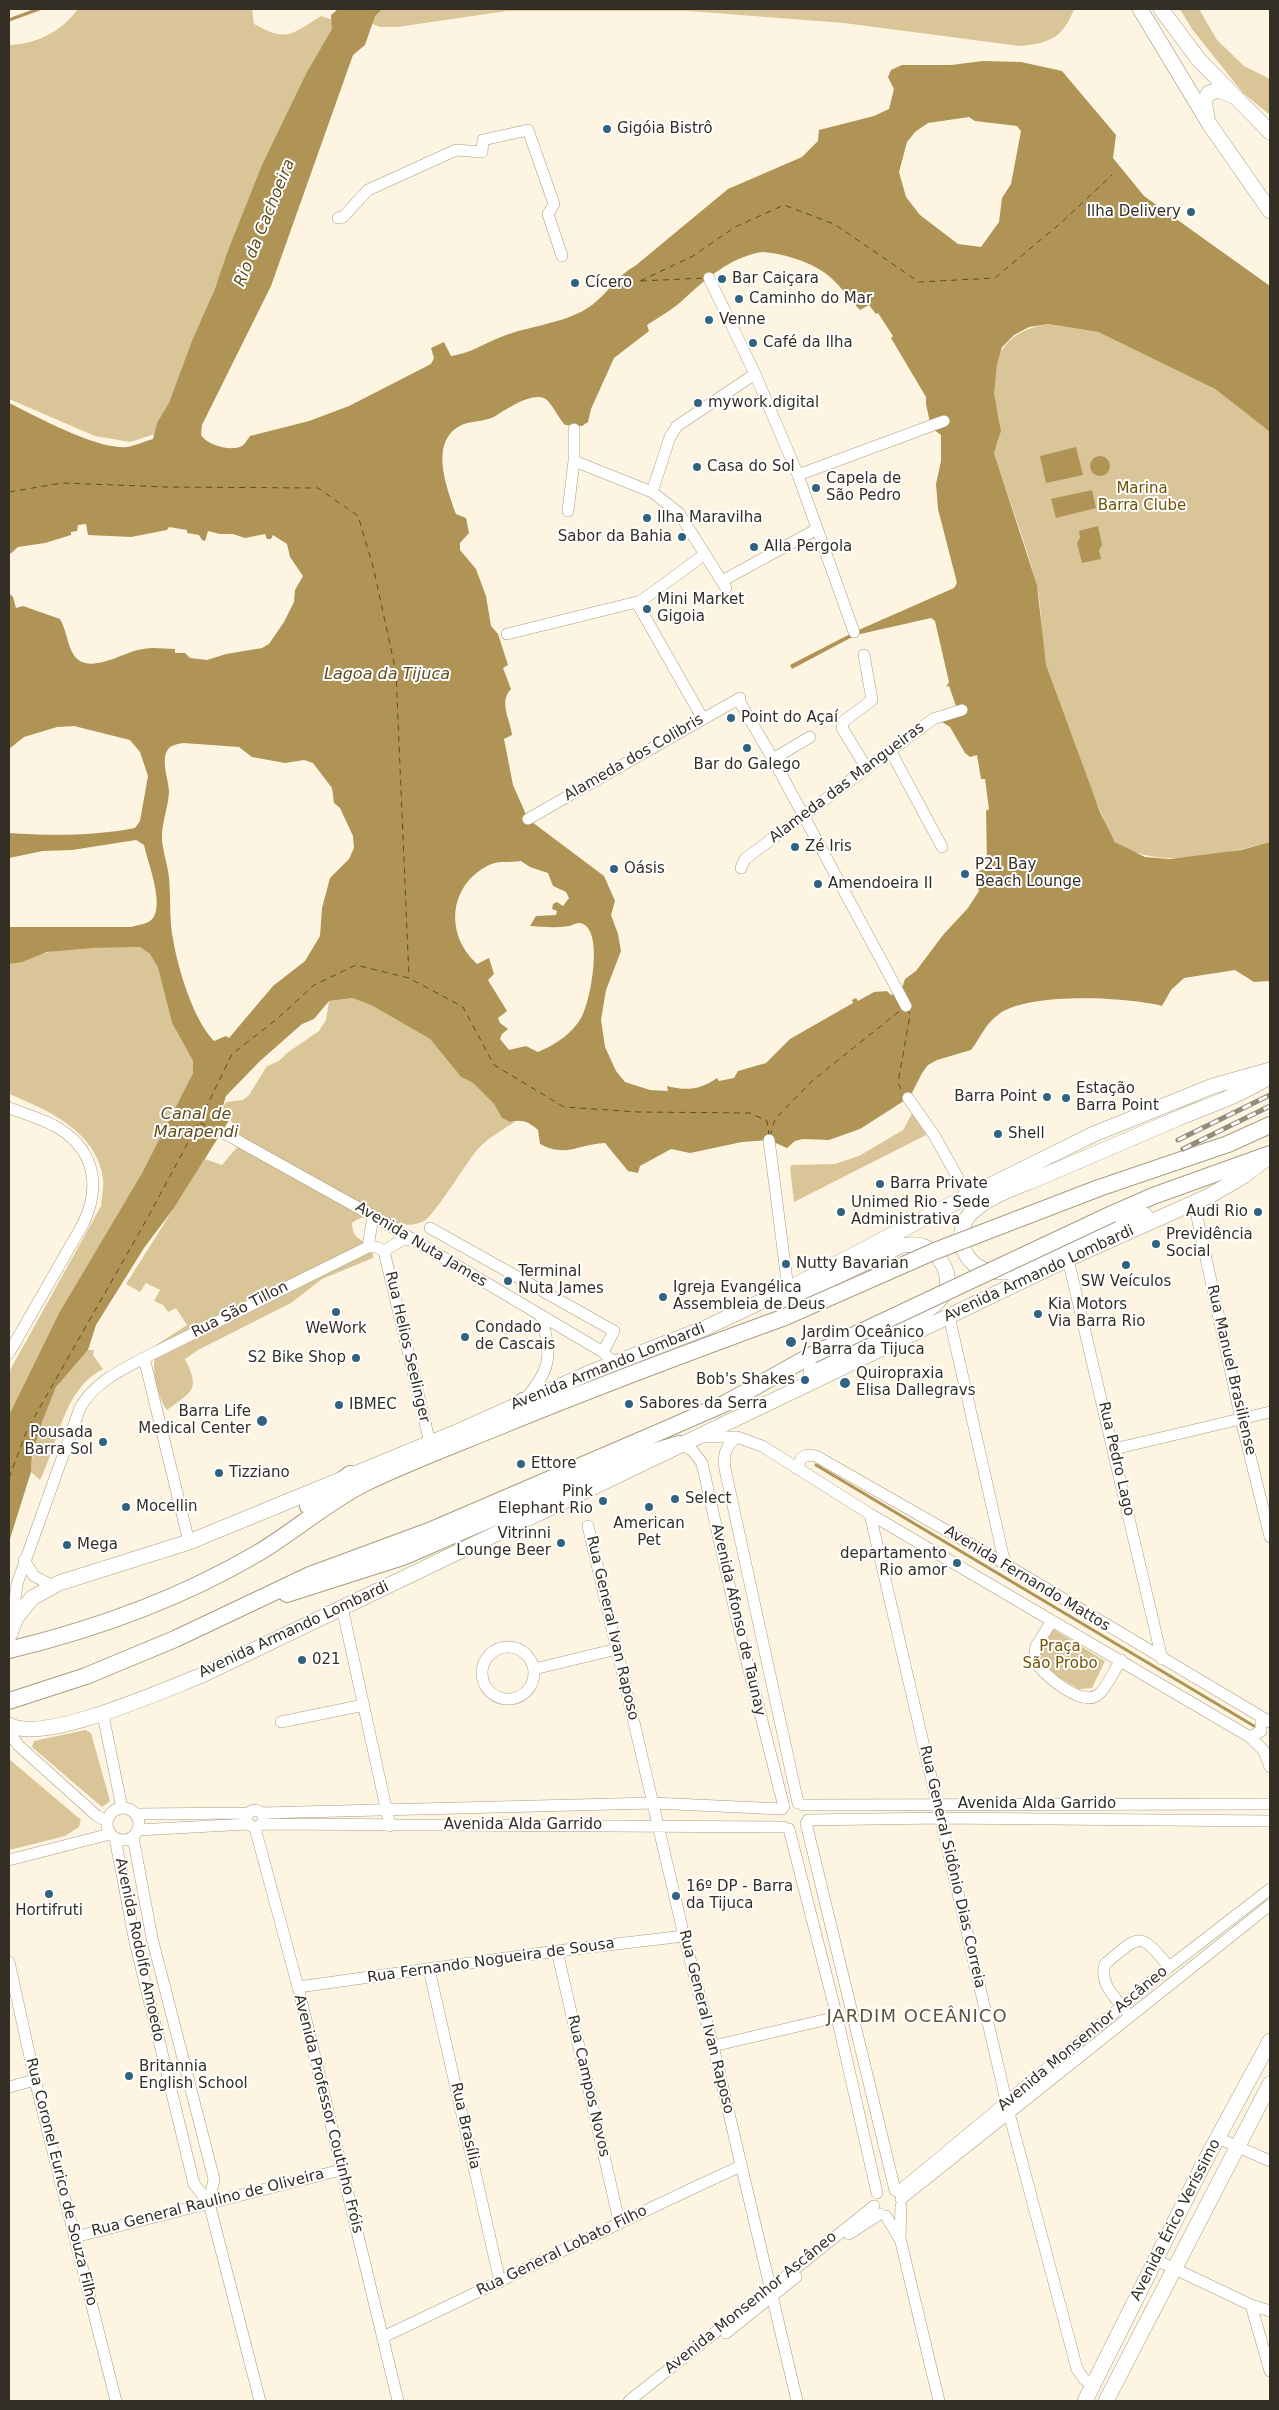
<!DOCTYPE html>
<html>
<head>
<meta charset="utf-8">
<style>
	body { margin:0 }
	#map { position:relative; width:1279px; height:2410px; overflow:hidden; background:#fdf5e2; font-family:"DejaVu Sans",sans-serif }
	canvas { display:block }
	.frame { position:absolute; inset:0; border:10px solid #342f24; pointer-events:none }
</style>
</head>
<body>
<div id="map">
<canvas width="1279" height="2410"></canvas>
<div class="frame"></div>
</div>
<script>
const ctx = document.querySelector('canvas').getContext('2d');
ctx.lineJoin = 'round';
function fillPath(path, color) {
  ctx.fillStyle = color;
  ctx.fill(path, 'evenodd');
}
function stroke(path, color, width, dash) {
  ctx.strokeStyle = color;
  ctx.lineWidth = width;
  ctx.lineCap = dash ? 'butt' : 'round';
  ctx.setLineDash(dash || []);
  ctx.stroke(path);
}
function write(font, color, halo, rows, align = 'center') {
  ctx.font = font + ' "DejaVu Sans",sans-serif';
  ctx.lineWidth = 4;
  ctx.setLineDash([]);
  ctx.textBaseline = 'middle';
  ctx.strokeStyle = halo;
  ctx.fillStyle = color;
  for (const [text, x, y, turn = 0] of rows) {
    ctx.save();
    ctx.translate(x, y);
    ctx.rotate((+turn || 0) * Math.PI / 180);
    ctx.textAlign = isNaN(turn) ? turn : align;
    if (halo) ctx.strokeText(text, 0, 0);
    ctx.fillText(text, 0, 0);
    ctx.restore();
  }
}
fillPath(new Path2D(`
	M78,9H252L254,24C287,43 292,34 321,16L333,20L332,29L227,253C211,303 189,350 171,399C166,412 157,420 155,434L130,442L95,436L9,399V45C37,44 61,32 78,9Z
	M335,9H1074C1063,38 1050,43 1020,46L844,23L689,11H507L397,27H380Z
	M1180,9H1199L1217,40L1244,66L1270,79V115L1243,93L1192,29Z
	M1048,324L1098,332L1215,389L1270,432V842C1229,853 1154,871 1117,843C1107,836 1050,685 1046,665C1040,638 1043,609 1036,582C1024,539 1008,496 994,453C996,446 1000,438 1000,431C1001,419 995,406 994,393C992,351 1008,331 1048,324Z
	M140,947L150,954L158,968L172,1023L193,1061V1073L142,1173L59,1313L9,1415V1372L101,1206C102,1197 104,1187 103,1178C96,1131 48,1110 9,1094V964C22,962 33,956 46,953C74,945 111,948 140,947Z
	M352,998L371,1005L430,1039L461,1077L473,1083L494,1104L502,1118L510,1122L517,1120C505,1129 487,1138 477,1150C467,1162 434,1216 424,1221C396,1235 379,1203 352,1223C352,1238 361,1240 373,1246V1258L322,1279L291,1303L198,1350L185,1359C201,1391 192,1391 167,1410C154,1391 152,1367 156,1345L187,1325L176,1308L168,1312L163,1305L154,1301L160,1290L146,1283L140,1292L126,1284L205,1159L222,1165L238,1146L237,1129L222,1109L226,1102L243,1100L249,1095L267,1066L279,1061L287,1053L319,1031L326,1020L329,1001Z
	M913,1112L928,1134L794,1202L790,1168L792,1165L835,1164L859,1156L903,1130Z
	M88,1350H94L93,1355L103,1369C62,1390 59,1443 40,1480L31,1472C32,1447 43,1407 57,1386C66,1374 78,1362 88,1350Z
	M1053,1629L1105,1661L1092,1688L1079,1689L1042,1668L1038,1655Z
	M85,1730L91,1733L110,1801L102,1807L32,1747L34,1741Z
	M9,1759L81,1820L79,1827L65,1836L9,1850Z`), '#d9c598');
fillPath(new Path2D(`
	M338,9H382L375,16L365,45L353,55L271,286L202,425L201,435C207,445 231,452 242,446C245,444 247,440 250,436L309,421L349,406L431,364L434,358L431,348L444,342L451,356C469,354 485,343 501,337C528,326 561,324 586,309C605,298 616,276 635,266L728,189L802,157L818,141L819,130L874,116L889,109L894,89L888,77L891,70L902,65H951L983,61L1021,62L1062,71L1116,135L1113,158L1144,196L1270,286V432L1215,389L1098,332L1048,324L1029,327L1014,335L1002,347L997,364L994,393L1001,431L994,453L1037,585L1046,665L1100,812L1115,842L1145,857L1170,859L1241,850L1270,842V981L1254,982L1235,970L1184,978L1171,990L1162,1006C1126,997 1029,992 999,1014C985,1024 981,1037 971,1050L937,1060L928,1065L922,1073L910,1097L860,1129L829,1140L803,1139L795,1141L787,1148L769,1140L742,1142L690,1153L671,1149L640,1166L638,1173L628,1171L605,1143C579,1144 566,1158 540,1144L538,1130C529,1122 522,1119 510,1122L502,1118L494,1104L473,1083L461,1077L430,1039L371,1005L352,998L329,1001L314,1019L302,1024L260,1061L226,1096L222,1109L229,1120L228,1122L174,1208L144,1248L96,1325L88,1350L56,1387L43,1419L32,1455L31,1472L9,1542V1415L59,1313L142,1173L193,1073V1061L172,1023L158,968L150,954L140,947L92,948L47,952L22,962L9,964V927H131C138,925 149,924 153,918C164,903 148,863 144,845L136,840L72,850L43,851L9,858V833C50,836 94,836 135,828L140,821L148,776L140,752L130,740L74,726L57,727L24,737L9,749V593L13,597L16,608L23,606L60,619C66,629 67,642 72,652C85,679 124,651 143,649C153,647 165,649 175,649V653H185L190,658L207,660L226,654L262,648L269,644L284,622L294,602L295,590L303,576L290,557L287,544L273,535L271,539H267L265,534L245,538L233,534H220L208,531L205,541L202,540L199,535L187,533V530L169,527L167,530L131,537L88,535L86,524L78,525L77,531L71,532V535L45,543L18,547L9,555V403C36,416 97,450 127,447C135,446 145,441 153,439L157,423L169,403L192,341L214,291L227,253L262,165L306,74L332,29L331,15ZM969,117L975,121L1017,126L1021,131L1011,184L1002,198L999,222L981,247L958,244L920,215L906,197L899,172L907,142L915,132L928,123ZM762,252C782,253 808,261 825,273C839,283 849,299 860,310L869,305L876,314L878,313L893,336L891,338L926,397V404L930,423L933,429L941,435V461L936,484L938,509L957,583L954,588L854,632L790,665L792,669L856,635L931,618L935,621L949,682L946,687L949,686L956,706L939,713L942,722L950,727L965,753L970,757L977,755L981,779H985L989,809L986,811L987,863L986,867L975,874L979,891L968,908L943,935L916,971L905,979L901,991L891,995L887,991L874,992L858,1001L856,998L852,1000L853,1003L790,1039L766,1063L738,1071L734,1078L719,1081L717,1078C700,1090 686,1091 667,1086L668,1091L650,1090L625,1082L616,1071L605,1047L601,1020L606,990L621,951L618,934L611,915L615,901L604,876L528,819L513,785L504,739L512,735C511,721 498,702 511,689L503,668L508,665L498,634L491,626L486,596L476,569L460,550V543L469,533L466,518L456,514C447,488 427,439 464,424C476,420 487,422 497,415C508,408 531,393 544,398C551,401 558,418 565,425L582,426L588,422L591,409L614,358L649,331L647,325C659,317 674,309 685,298C707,278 731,257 762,252ZM183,743L239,747L252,757L285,763L304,760L313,763L332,788L334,803L340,808L353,836L354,848L349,859L330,878L322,908L320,936L305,961L273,986L229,1038L226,1036L214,1041C193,1019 178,969 173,939C169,919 171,899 169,878C168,863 161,849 162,833C163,820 168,807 169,792C169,781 161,761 167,751C170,745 177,744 183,743ZM521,861L530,867L548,873L553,886L566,892L569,898L563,906L557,902L553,904L552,909L557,911L556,915L536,916L530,926C543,927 556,928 569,926C574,925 577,921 583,924C603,933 591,997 583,1014C575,1032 555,1045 538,1052L526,1046L509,1050L500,1039L502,1034L508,1029L500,1023L498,1018L507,1011L488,980L494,974L489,958L477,964C445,935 448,887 487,866C497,860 509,863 521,861Z
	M1076,447L1083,475L1046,483L1040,456Z
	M1090 466a10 10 0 1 1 20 0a10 10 0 1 1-20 0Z
	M1092,490L1096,508L1056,518L1051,499Z
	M1098,526L1102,545L1099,550L1101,559L1082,563L1077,543L1080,538L1079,531Z`), '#af9455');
stroke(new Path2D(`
	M9,20L39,9
	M816,1465L1254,1726`), '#af9455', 3);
stroke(new Path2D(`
	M640,281L693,256L735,227L784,205L834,224L919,282L995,278L1062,222L1112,175
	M641,281L704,278
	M9,492L62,483L167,487L318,488L358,516L373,566L396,672L409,978
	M901,1089L898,1083L910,1015L908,1010
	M200,1123L219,1131
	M770,1136L775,1119L812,1081L902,1009
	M9,1478L27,1430L147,1219L199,1122L232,1054L277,1019L314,985L356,965L409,978L463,1007L494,1065L564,1107L638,1112L750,1113L767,1121L769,1135`), '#614d1c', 1, [6, 5]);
const minor = new Path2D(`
	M338,218L343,217L368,190L456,150L482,152L483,140L528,130L554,204L548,214L562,256
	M709,278L755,374L798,475L854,632
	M574,461L652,492L679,513L726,588
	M798,475L944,421
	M652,492L670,437L677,426L755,374
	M568,511L574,461V429
	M722,581L817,529
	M637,603L703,719
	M507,634L641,601L705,554
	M864,655L872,700L844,721L842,728L866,767
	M738,699L773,759L906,1006
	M890,750L942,847
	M773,759L810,737
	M528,819L740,698
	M741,868L745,859L933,719L962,710
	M908,1098L934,1135L968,1196
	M9,1108C23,1113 39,1118 53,1125C94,1147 102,1184 83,1224L9,1353
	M224,1133L373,1216L603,1352L614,1363
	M769,1140L788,1289
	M1194,1203L1241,1419L1270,1537
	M430,1228L614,1331L603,1352
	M368,1247L373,1216
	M384,1251L402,1240H414
	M1068,1259L1162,1659
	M949,1316L1005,1564
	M144,1358L189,1542
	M524,1400C552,1369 552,1356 541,1316
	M701,1437H737L762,1446L870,1514L1250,1737L1264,1751L1270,1767
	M737,1437C725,1447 723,1454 725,1469L798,1803
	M679,1444L692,1450L702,1463L742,1642L784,1807
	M1114,1449L1270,1412
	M798,1469L801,1458L807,1455L816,1456L1005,1564L1270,1722
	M870,1514L1009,2113L1077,2369L1084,2379L1088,2382L1096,2379
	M588,1526L684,1936L713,2046L797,2401
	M24,1560L34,1576L53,1586
	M342,1607L390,1826
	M16,1618L14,1607L17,1584L80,1408C94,1383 119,1371 144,1358L368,1247H376L384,1251L430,1443
	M1052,1621L1036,1646L1034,1660C1042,1674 1083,1709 1099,1694C1108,1686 1114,1670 1121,1660
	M482 1673a26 26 0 1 1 52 0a26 26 0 1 1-52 0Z
	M534,1669L617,1649
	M103,1715L122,1808
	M281,1722L364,1705
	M9,1732L18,1745L97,1816L107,1821
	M1250,1737L1261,1731V1718
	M803,1805L1270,1804
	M107 1824a16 16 0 1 1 32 0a16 16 0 1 1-32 0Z
	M262,1813L653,1803L782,1809
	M136,1814L248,1813
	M808,1820L940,1818L1270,1821
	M806,1823L895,2190
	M262,1824L784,1827
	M255,1828L298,1987L398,2401
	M789,1829L837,2017L877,2193
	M138,1830L248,1824L255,1828L262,1824L264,1817C261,1811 257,1809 251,1811L246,1817L248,1824
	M133,1837L152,1938L214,2179L209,2203L260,2401
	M115,1838L135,1942L194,2184L209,2203
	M9,1860L110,1834
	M557,1951L619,2221
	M9,1962L35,2080L116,2401
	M429,1969L500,2282
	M298,1987L557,1951L684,1936
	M1125,2010C1114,1996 1099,1983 1105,1964C1140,1935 1139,1930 1169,1967
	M713,2046L837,2017
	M9,2087L35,2080
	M1218,2138L1270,2161
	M898,2192L1169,1967L1270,1889
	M901,2199L1270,1905
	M901,2206L900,2238L939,2401
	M886,2216L899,2238
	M849,2234L880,2214
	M75,2237L341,2170
	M1156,2260L1251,2305L1270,2311
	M1251,2305L1270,2371
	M726,2333L796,2277
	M383,2337C503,2281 620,2221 741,2166
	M629,2401L874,2206`);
const major = new Path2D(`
	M1140,9L1210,125L1270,211
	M1161,9L1199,60L1270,132
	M1207,117L1204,101L1209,93L1219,90L1233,96
	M1145,1215L1011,1271C997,1273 982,1273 972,1262C959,1250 958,1227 970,1214C987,1196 1018,1187 1041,1177C1087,1157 1134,1137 1181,1117C1211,1105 1243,1094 1270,1076
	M781,1303L902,1245C909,1245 915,1244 922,1246C940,1252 954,1276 944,1294C938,1303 929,1309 921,1315L811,1372
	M9,1636L16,1618L32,1598L59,1583L189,1542L452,1434L589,1373L705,1328L788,1289L932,1214L1094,1134L1213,1086L1270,1070
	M9,1725C44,1744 161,1691 200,1676L1068,1259L1211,1195L1245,1175L1270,1156
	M1085,2401L1204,2163L1270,2041
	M1106,2401L1270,2084`);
const highway = new Path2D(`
	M1099,1188L1228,1144L1270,1125
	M1112,1214L1153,1196L1270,1154
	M499,1420L523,1401
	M308,1506L350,1474
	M287,1594L403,1557L624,1461L679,1444
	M9,1650C96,1629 180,1599 258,1553C295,1531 327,1502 365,1483C408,1462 454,1445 498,1427C593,1388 689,1352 785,1317
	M9,1701L86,1676L175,1639L310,1575L429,1531L662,1431L726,1403L812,1355`);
stroke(minor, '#a99c80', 12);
stroke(major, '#a99c80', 16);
stroke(highway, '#a99c80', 18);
stroke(minor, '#fff', 11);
stroke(major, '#fff', 15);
stroke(highway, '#fff', 16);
const rail = new Path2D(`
	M1178,1140L1270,1095
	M1183,1149L1270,1106`);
stroke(rail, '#938c7d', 5);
stroke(rail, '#fff', 3, [9]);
const highwayBridge = new Path2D(`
	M785,1317L935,1251L1099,1188
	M812,1355L1112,1214`);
stroke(highwayBridge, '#a99c80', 18, []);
stroke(highwayBridge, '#fff', 16);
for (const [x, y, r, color] of [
	[607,129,5,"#316380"],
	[1191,212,5,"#316380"],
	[722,279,5,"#316380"],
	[575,283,5,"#316380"],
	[739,299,5,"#316380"],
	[709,320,5,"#316380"],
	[753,343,5,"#316380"],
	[698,403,5,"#316380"],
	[697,467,5,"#316380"],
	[816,488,5,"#316380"],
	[647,518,5,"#316380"],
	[682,537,5,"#316380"],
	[754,547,5,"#316380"],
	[647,609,5,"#316380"],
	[731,718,5,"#316380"],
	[747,748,5,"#316380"],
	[795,847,5,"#316380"],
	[614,869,5,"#316380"],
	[965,874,5,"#316380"],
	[818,884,5,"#316380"],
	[1047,1097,5,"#316380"],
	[1066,1098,5,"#316380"],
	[998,1134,5,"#316380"],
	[880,1184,5,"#316380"],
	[841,1212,5,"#316380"],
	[1258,1212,5,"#316380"],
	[1156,1244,5,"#316380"],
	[786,1264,5,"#316380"],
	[1126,1265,5,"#316380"],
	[508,1281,5,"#316380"],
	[663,1297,5,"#316380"],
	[336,1312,5,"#316380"],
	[1038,1314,5,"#316380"],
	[465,1337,5,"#316380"],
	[791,1342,6,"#316380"],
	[356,1358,5,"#316380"],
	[805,1380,5,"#316380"],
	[845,1383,6,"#316380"],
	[629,1404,5,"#316380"],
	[339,1405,5,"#316380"],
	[262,1421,6,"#316380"],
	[103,1442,5,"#316380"],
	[521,1464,5,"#316380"],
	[219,1473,5,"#316380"],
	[675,1499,5,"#316380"],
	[603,1501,5,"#316380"],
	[126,1507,5,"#316380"],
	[649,1507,5,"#316380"],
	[561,1543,5,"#316380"],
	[67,1545,5,"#316380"],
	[957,1563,5,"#316380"],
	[302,1660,5,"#316380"],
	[49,1894,5,"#316380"],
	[676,1896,5,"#316380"],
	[129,2076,5,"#316380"]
]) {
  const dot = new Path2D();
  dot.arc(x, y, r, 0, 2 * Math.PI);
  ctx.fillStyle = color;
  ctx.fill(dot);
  stroke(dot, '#fff', 2);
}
write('15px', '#342f24', '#fff', [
	["Gigóia Bistrô",617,129],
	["Ilha Delivery",1181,212,"right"],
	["Bar Caiçara",732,279],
	["Cícero",585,283],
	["Caminho do Mar",749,299],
	["Venne",719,320],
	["Café da Ilha",763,343],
	["mywork.digital",708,403],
	["Casa do Sol",707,467],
	["Capela de",826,479],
	["São Pedro",826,496],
	["Ilha Maravilha",657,518],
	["Sabor da Bahia",672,537,"right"],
	["Alla Pergola",764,547],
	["Mini Market",657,600],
	["Gigoia",657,617],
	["Point do Açaí",741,718],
	["Bar do Galego",747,765,"center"],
	["Zé Iris",805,847],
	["P21 Bay",975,865],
	["Beach Lounge",975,882],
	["Oásis",624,869],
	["Amendoeira II",828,884],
	["Estação",1076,1089],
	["Barra Point",1076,1106],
	["Barra Point",1037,1097,"right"],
	["Shell",1008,1134],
	["Barra Private",890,1184],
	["Unimed Rio - Sede",851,1203],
	["Administrativa",851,1220],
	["Audi Rio",1248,1212,"right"],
	["Previdência",1166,1235],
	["Social",1166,1252],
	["Nutty Bavarian",796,1264],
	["Terminal",518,1272],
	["Nuta James",518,1289],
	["SW Veículos",1126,1282,"center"],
	["Igreja Evangélica",673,1288],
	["Assembleia de Deus",673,1305],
	["Kia Motors",1048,1305],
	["Via Barra Rio",1048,1322],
	["Condado",475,1328],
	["de Cascais",475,1345],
	["WeWork",336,1329,"center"],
	["Jardim Oceânico",802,1333],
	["/ Barra da Tijuca",802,1350],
	["S2 Bike Shop",346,1358,"right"],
	["Quiropraxia",856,1374],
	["Elisa Dallegravs",856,1391],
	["Bob's Shakes",795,1380,"right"],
	["Sabores da Serra",639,1404],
	["IBMEC",349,1405],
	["Barra Life",251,1412,"right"],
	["Medical Center",251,1429,"right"],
	["Pousada",93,1433,"right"],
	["Barra Sol",93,1450,"right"],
	["Ettore",531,1464],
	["Tizziano",229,1473],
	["Pink",593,1492,"right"],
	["Elephant Rio",593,1509,"right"],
	["Select",685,1499],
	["Mocellin",136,1507],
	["American",649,1524,"center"],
	["Pet",649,1541,"center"],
	["Vitrinni",551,1534,"right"],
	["Lounge Beer",551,1551,"right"],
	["Mega",77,1545],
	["departamento",947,1554,"right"],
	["Rio amor",947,1571,"right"],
	["021",312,1660],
	["16º DP - Barra",686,1887],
	["da Tijuca",686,1904],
	["Hortifruti",49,1911,"center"],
	["Britannia",139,2067],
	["English School",139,2084]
], 'left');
write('15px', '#6f5300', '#fff', [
	["Marina",1142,489],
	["Barra Clube",1142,506],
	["Praça",1060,1647],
	["São Probo",1060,1664]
]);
write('15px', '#342f24', '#fff', [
	["Alameda dos Colibris",634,758,-30],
	["Alameda das Mangueiras",847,783,-37],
	["Avenida Nuta James",421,1245,31],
	["Avenida Armando Lombardi",1039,1274,-25],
	["Rua São Tillon",240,1310,-27],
	["Rua Helios Seelinger",407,1347,77],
	["Avenida Armando Lombardi",608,1367,-22],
	["Rua Manuel Brasiliense",1231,1370,77],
	["Rua Pedro Lago",1116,1459,77],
	["Avenida Fernando Mattos",1027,1579,31],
	["Avenida Afonso de Taunay",738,1620,77],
	["Rua General Ivan Raposo",612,1628,77],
	["Avenida Armando Lombardi",294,1630,-25],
	["Avenida Alda Garrido",1037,1804],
	["Avenida Alda Garrido",523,1825],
	["Rua General Sidônio Dias Correia",952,1867,77],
	["Avenida Rodolfo Amoedo",139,1950,78],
	["Rua Fernando Nogueira de Sousa",491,1961,-8],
	["Rua General Ivan Raposo",706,2022,76],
	["Avenida Monsenhor Ascâneo",1083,2039,-40],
	["Rua Campos Novos",588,2086,77],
	["Avenida Professor Coutinho Fróis",328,2114,76],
	["Rua Brasília",465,2126,77],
	["Rua Coronel Eurico de Souza Filho",61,2182,76],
	["Rua General Raulino de Oliveira",208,2203,-14],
	["Avenida Érico Veríssimo",1176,2220,-63],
	["Rua General Lobato Filho",562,2251,-26],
	["Avenida Monsenhor Ascâneo",751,2303,-39]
]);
write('italic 16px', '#614d1c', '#fff', [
	["Rio da Cachoeira",265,223,-68],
	["Lagoa da Tijuca",387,675],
	["Canal de",196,1115],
	["Marapendi",196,1133]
]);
ctx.letterSpacing = '1px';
write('18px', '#60553b', '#fff', [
	["JARDIM OCEÂNICO",917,2017]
]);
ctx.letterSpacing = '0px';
</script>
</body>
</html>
